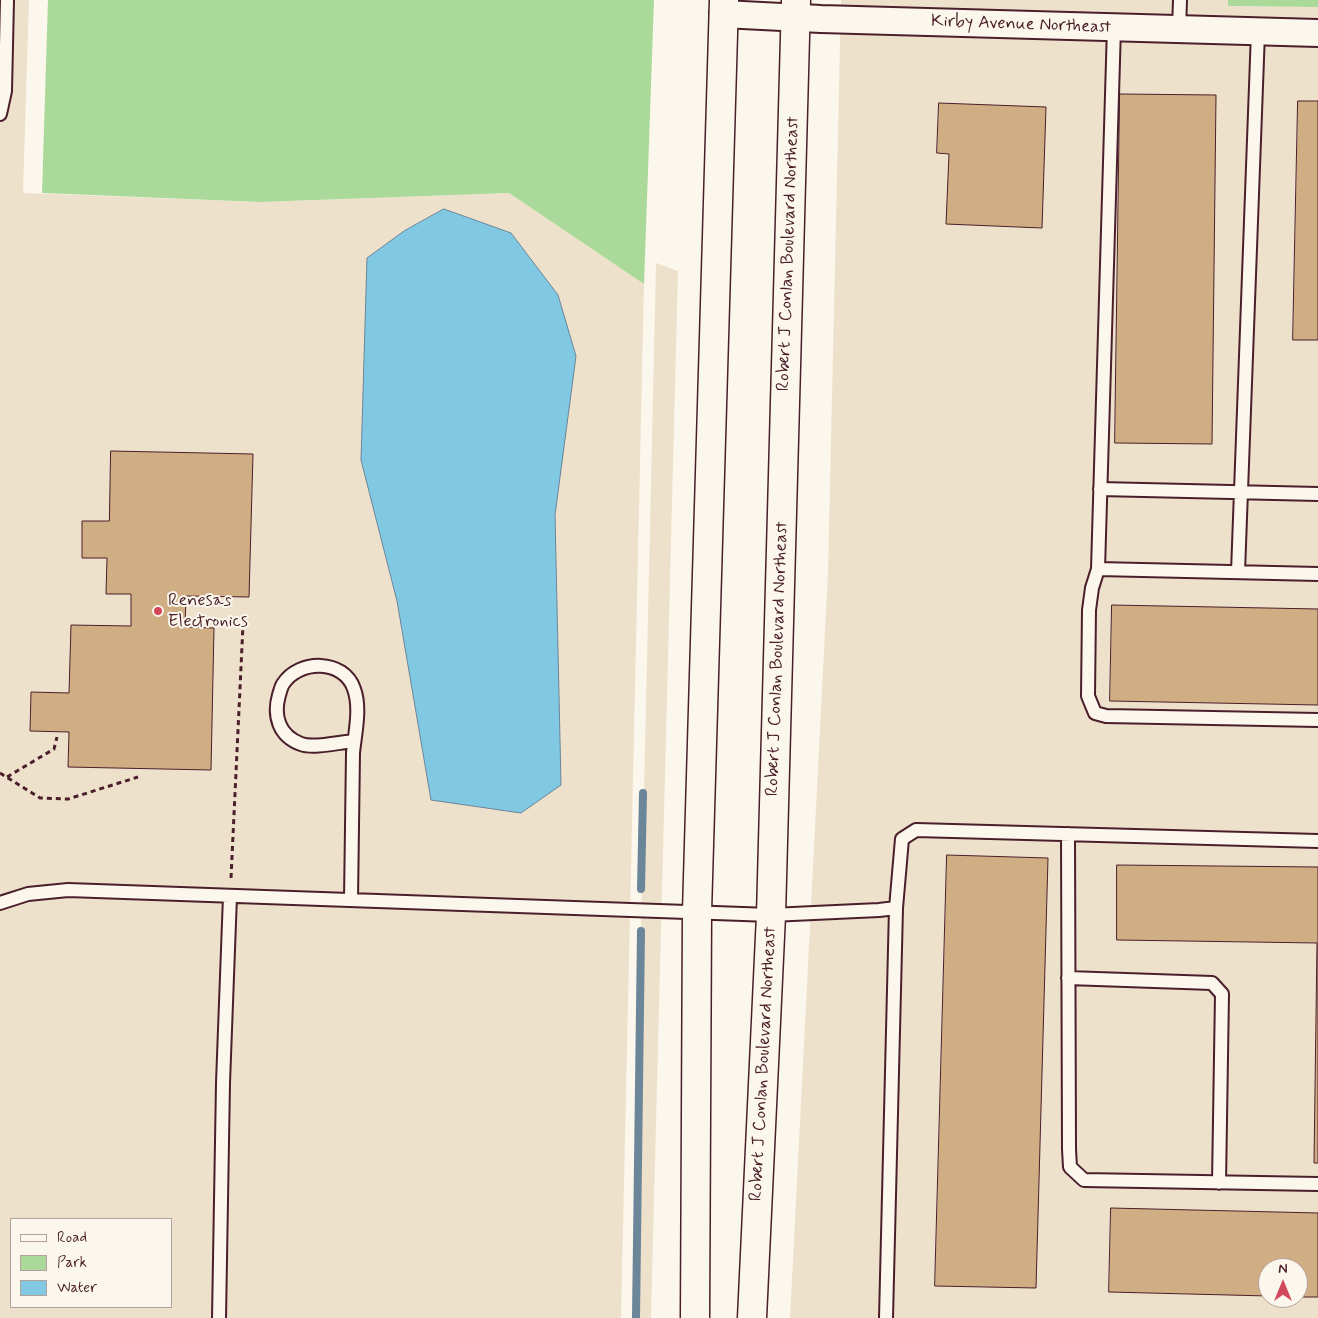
<!DOCTYPE html>
<html>
<head>
<meta charset="utf-8">
<style>
	body { margin:0 }
	#map { position:relative; width:1318px; height:1318px; overflow:hidden; background:#fbf7ec; font-family:Mynerve,sans-serif }
	canvas { display:block }
	.legend { position:absolute; left:10px; top:1218px; width:162px; height:90px; box-sizing:border-box; background:#fbf7ec; border:1px solid #b4a19f; margin:0; padding:6px 9px; list-style:none; font-size:15px; color:#4a1f2b }
	.legend li { display:flex; align-items:center; gap:10px; height:25px }
	.legend b { width:25px; border:1px solid #b4a19f }
	.north { position:absolute; left:1258px; top:1258px; width:50px; height:50px; box-sizing:border-box; background:#fbf7ec; border:1px solid #b4a19f; border-radius:50%; rotate:0deg; font-size:14px; font-weight:700; line-height:20px; text-align:center; color:#4a1f2b }
	.north::after { content:''; display:block; margin:auto; width:18px; height:22px; background:#d1495b; clip-path:polygon(50% 0,100% 100%,50% 72%,0 100%) }
</style>
</head>
<body>
<div id="map">
<canvas width="1318" height="1318"></canvas>
<ul class="legend">
<li><b style="height:6px;background:#fbf7ec"></b>Road</li>
<li><b style="height:14px;background:#aad999"></b>Park</li>
<li><b style="height:14px;background:#81c9e2"></b>Water</li>
</ul>
<div class="north">N</div>
</div>
<script>
const ctx = document.querySelector('canvas').getContext('2d');
ctx.lineJoin = 'round';
function fillPath(path, color) {
  ctx.fillStyle = color;
  ctx.fill(path, 'evenodd');
}
function stroke(path, color, width, dash) {
  ctx.strokeStyle = color;
  ctx.lineWidth = width;
  ctx.lineCap = dash ? 'butt' : 'round';
  ctx.setLineDash(dash || []);
  ctx.stroke(path);
}
function write(font, color, halo, rows, align = 'center') {
  ctx.font = font + ' Mynerve,sans-serif';
  ctx.lineWidth = 4;
  ctx.setLineDash([]);
  ctx.textBaseline = 'middle';
  ctx.strokeStyle = halo;
  ctx.fillStyle = color;
  for (const [text, x, y, turn = 0] of rows) {
    ctx.save();
    ctx.translate(x, y);
    ctx.rotate((+turn || 0) * Math.PI / 180);
    ctx.textAlign = isNaN(turn) ? turn : align;
    if (halo) ctx.strokeText(text, 0, 0);
    ctx.fillText(text, 0, 0);
    ctx.restore();
  }
}
fillPath(new Path2D(`
	M0,0H29L23,193L260,202L509,193L644,284L621,1318H0ZM11,1219H171V1307H11Z
	M841,0H1228V6L1318,7V1318H790L828,572ZM1268,1268H1298V1298H1268Z
	M656,263L678,271L651,1318H632Z`), '#eee1cc');
fillPath(new Path2D(`
	M48,0H654L644,284L509,193L260,202L42,193Z
	M1228,0H1318V7L1228,6Z`), '#aad999');
const water = new Path2D(`
	M444,209L511,233L558,295L576,356L555,515L561,785L521,813L431,800L397,601L361,460L367,258L404,231Z`);
fillPath(water, '#81c9e2');
stroke(water, '#6b8599', 1);
stroke(new Path2D(`
	M641,889L643,793
	M636,1318L641,931`), '#6b8599', 8);
const building = new Path2D(`
	M1120,94L1216,95L1212,444L1115,443Z
	M1298,101H1318V340H1293Z
	M939,103L1046,107L1042,228L946,224L949,154L937,153Z
	M111,451L253,454L249,597L186,596L185,627L214,628L211,770L68,767L69,732L30,731L31,692L69,693L71,625L131,626V594H106L107,558H82V521H109Z
	M1112,605L1318,609V705L1110,701Z
	M947,855L1048,858L1036,1288L935,1286Z
	M1117,865L1318,867V1163H1314L1317,943L1117,940Z
	M1111,1208L1318,1213V1297H1298V1268H1268V1296L1109,1292Z`);
fillPath(building, '#d0ae83');
stroke(building, '#4a1f2b', 1);
const service = new Path2D(`
	M1114,27L1098,569L1318,574
	M1179,29L1180,0
	M0,114L5,91L7,0
	M1100,489L1318,494
	M1098,569L1092,588L1089,610L1088,696L1095,713L1106,716L1318,720
	M1238,572L1258,32
	M1068,834L1069,1149L1070,1167L1084,1180L1318,1184
	M351,900L353,753C355,733 361,708 354,689C344,659 299,659 283,684C281,687 280,692 279,695C273,716 279,736 301,744C314,749 340,742 354,741
	M0,903L28,894L68,890L771,915L879,910L896,908L902,839L916,830L1318,841
	M1068,978L1212,983L1222,994L1219,1183
	M219,1318L223,1083L230,896
	M886,1318L896,908`);
const minor = new Path2D(`
	M723,14L821,19L1318,33`);
const secondary = new Path2D(`
	M695,1318L697,912L724,0
	M752,1318L771,915L796,0`);
stroke(service, '#4a1f2b', 16);
stroke(minor, '#4a1f2b', 30);
stroke(secondary, '#4a1f2b', 31);
stroke(new Path2D(`
	M0,773L40,798L68,799L138,777
	M7,777L54,749L57,737
	M231,878L243,625`), '#4a1f2b', 3, [5, 4]);
stroke(service, '#fbf7ec', 12);
stroke(minor, '#fbf7ec', 26);
stroke(secondary, '#fbf7ec', 28);
for (const [x, y, r, color] of [
	[158,611,5,"#d1495b"]
]) {
  const dot = new Path2D();
  dot.arc(x, y, r, 0, 2 * Math.PI);
  ctx.fillStyle = color;
  ctx.fill(dot);
  stroke(dot, '#fbf7ec', 2);
}
write('18px', '#4a1f2b', '#fbf7ec', [
	["Kirby Avenue Northeast",1021,25,2],
	["Robert J Conlan Boulevard Northeast",789,254,-88],
	["Robert J Conlan Boulevard Northeast",778,659,-88],
	["Robert J Conlan Boulevard Northeast",764,1064,-87]
]);
write('18px', '#4a1f2b', '#fbf7ec', [
	["Renesas",168,601],
	["Electronics",168,622]
], 'left');
</script>
</body>
</html>
